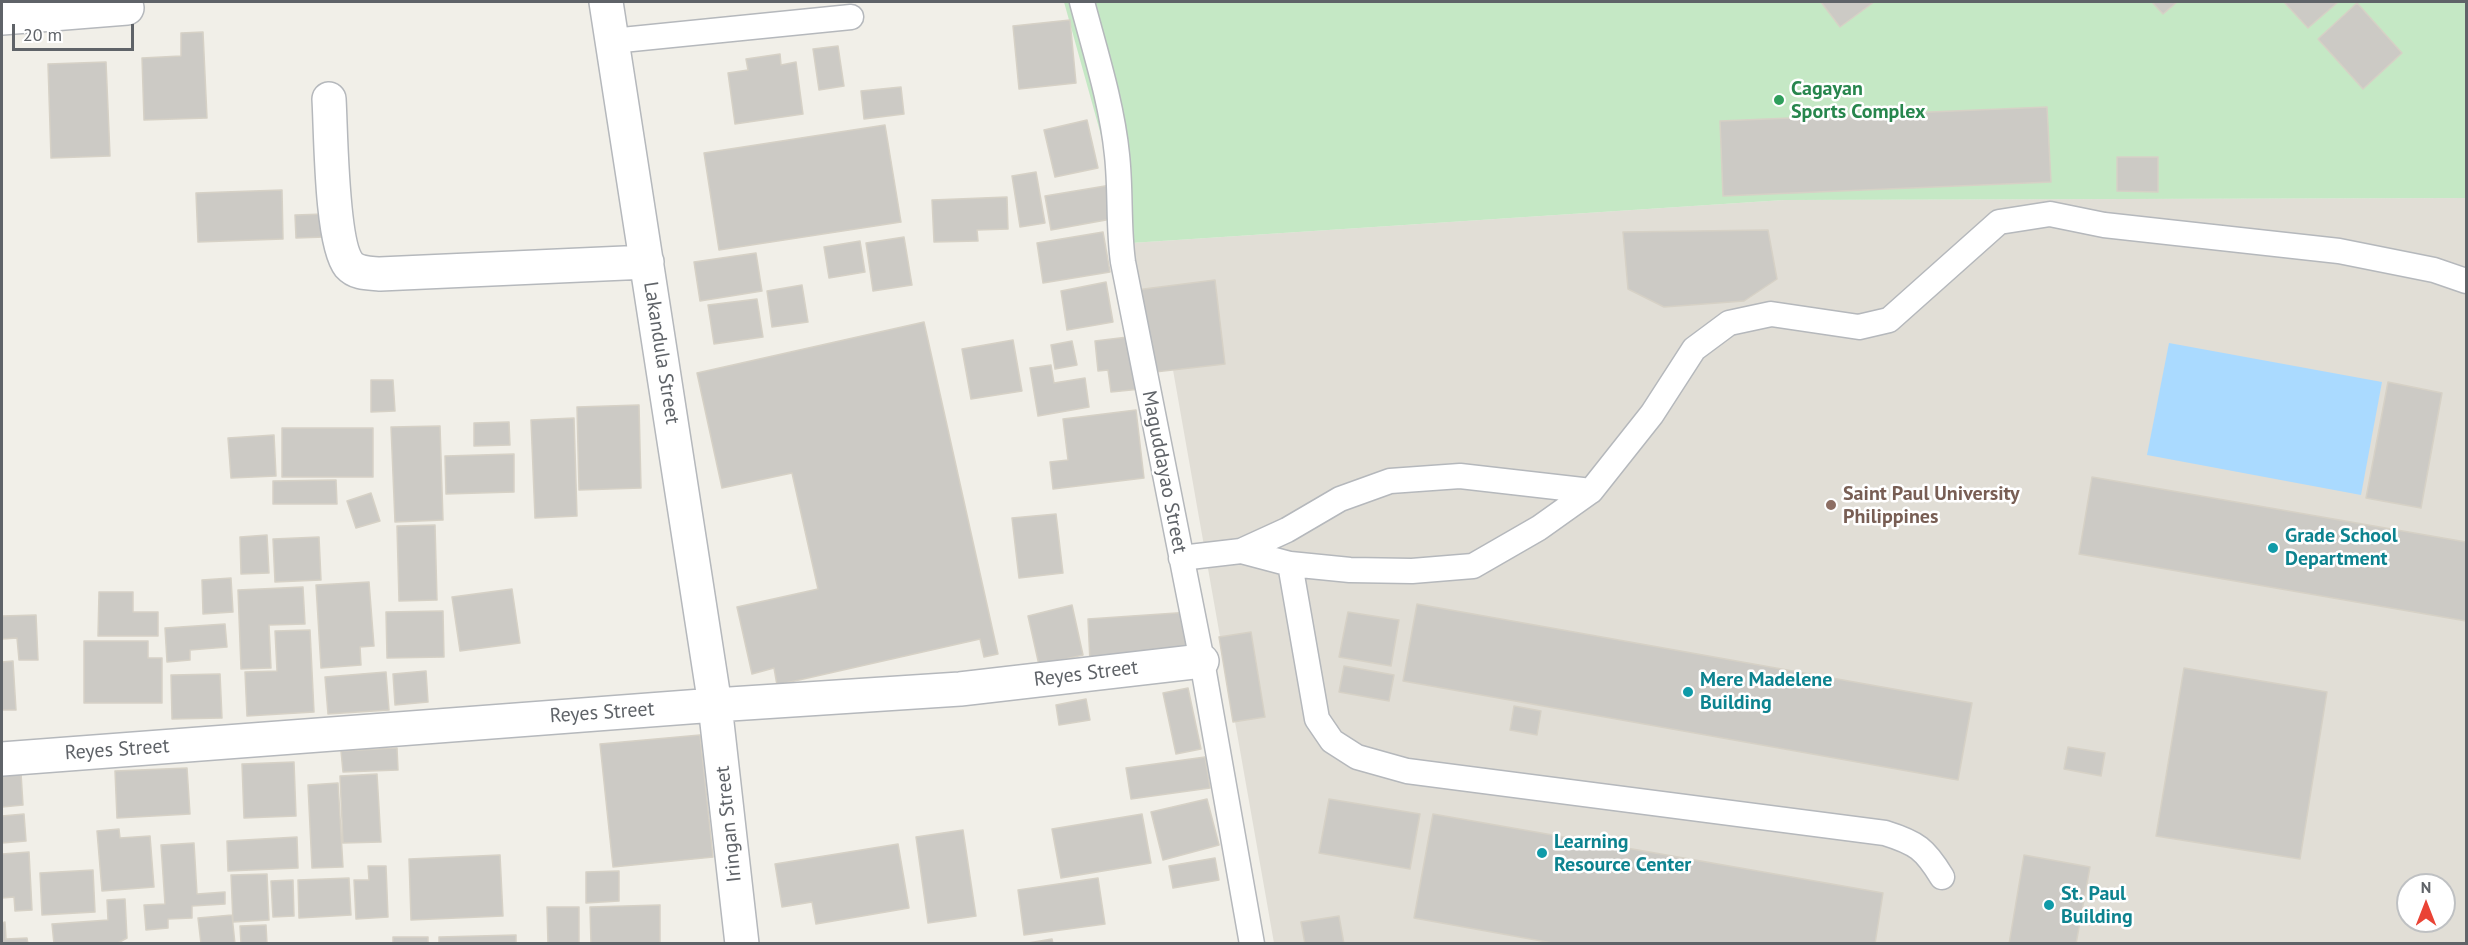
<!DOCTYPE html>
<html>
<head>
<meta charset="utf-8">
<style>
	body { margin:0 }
	#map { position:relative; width:2468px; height:945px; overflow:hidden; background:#f1efe8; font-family:"PT Sans",sans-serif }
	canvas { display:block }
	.frame { position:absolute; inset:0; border:3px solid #5f6368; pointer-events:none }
	.north { position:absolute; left:2396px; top:873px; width:60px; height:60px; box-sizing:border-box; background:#fff; border:2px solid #bfc1c3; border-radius:50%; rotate:0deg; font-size:16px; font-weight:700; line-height:24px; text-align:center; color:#5f6368 }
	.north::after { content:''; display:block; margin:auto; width:21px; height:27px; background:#ea4335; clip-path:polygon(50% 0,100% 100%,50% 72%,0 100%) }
	.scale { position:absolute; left:12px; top:24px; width:122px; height:27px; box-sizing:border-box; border:3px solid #5f6368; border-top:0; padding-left:8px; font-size:18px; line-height:21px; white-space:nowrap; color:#5f6368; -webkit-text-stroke:4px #fff; paint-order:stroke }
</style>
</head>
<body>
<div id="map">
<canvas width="2468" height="945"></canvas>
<div class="frame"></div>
<div class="north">N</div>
<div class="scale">20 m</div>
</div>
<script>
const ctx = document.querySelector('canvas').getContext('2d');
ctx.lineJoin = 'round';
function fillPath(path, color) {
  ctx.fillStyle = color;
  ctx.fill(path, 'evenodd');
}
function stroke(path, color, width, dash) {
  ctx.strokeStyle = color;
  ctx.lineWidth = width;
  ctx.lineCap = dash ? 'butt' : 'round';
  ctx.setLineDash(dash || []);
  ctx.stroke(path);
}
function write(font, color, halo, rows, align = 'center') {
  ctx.font = font + ' "PT Sans",sans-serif';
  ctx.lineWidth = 5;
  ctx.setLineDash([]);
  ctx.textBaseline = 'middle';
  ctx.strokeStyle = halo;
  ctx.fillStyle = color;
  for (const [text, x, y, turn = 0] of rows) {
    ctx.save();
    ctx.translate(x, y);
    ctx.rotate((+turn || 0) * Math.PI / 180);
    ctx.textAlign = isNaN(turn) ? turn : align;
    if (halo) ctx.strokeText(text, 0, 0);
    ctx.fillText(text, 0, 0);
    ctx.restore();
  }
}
fillPath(new Path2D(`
	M2466,198V943H1274L1173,370L1146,373L1131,243L1784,200ZM2408,885H2444V921H2408Z`), '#e1ded6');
fillPath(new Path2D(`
	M1064,2H2466V198L1784,200L1131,243Z`), '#c5e8c5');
fillPath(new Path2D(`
	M2169,343L2382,382L2361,495L2147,455Z`), '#aadaff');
const building = new Path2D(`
	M1821,2H1874L1840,27Z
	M2152,2H2177L2163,14Z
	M2284,2H2338L2308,28Z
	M2357,3L2402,53L2363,89L2318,39Z
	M1070,20L1076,83L1019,89L1013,26Z
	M203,32L207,118L144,120L142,58L181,56V33Z
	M838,46L844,86L819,90L813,49Z
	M780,54L781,65L796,62L803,114L735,124L728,73L748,70L746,59Z
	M106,62L110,156L51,158L48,64Z
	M901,87L904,114L864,119L861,91Z
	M2047,107L2051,182L1723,196L1720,121Z
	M1087,120L1098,168L1055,177L1044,130Z
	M885,125L901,222L719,250L704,153Z
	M2117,157H2158V192L2117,191Z
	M1036,172L1045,223L1020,227L1012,176Z
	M1111,185L1117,218L1051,230L1045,196Z
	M282,190L283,239L198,242L196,193Z
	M1007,197L1008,229L977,230L978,241L934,242L932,200Z
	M324,214L325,237L296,238L295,215Z
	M1768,230L1777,279L1744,301L1664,307L1628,289L1623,232Z
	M1103,232L1110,272L1043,283L1037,243Z
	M904,237L912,285L873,291L866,243Z
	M860,241L865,272L829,278L824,247Z
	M756,253L762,291L700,301L694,262Z
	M1215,280L1225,364L1146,373L1136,290Z
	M1106,282L1113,322L1067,330L1061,291Z
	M802,285L808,322L772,327L767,291Z
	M757,299L763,337L714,344L708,305Z
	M924,322L998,654L984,657L980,639L777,685L774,668L752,674L737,607L818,589L792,473L722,488L697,373Z
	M1136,336L1141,389L1111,392L1108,370L1098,371L1095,341Z
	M1013,340L1022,391L971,399L962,349Z
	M1072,341L1077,365L1055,369L1051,345Z
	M1051,365L1054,383L1085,378L1089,407L1038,416L1030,368Z
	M371,380H393L395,411L371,412Z
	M2388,382L2442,393L2421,508L2366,498Z
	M639,405L641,488L579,490L577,407Z
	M1136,410L1144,478L1053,489L1050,462L1068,460L1063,419Z
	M574,418L577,516L535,518L531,420Z
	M509,422L510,445L474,446V423Z
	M440,426L443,520L395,522L391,427Z
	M282,428H373V477H282Z
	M274,435L276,476L231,478L228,438Z
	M514,454V492L446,494L445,456Z
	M2092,477L2466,542V621L2079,554Z
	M336,480L337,504H273V481Z
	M371,493L380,521L356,528L347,501Z
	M1056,514L1063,573L1019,578L1012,518Z
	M435,525L437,600L399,601L397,526Z
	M267,535L269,573L241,574L240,537Z
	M319,537L321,580L275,582L273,539Z
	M231,578L233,612L203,614L202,580Z
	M369,582L374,646L360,647L361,665L321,668L316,585Z
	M303,587L305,624L269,625L271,668L241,669L238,590Z
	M512,589L520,643L460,651L452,597Z
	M99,592H133V612H158V636H98Z
	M1417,604L1972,703L1958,780L1403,681Z
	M1072,605L1083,655L1039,665L1028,616Z
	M443,611L444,657L387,658L386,612Z
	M1191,612L1193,656L1090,662L1088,619Z
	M1348,612L1399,620L1391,666L1339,657Z
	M36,615L38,660H19L17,638L2,639V616Z
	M225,624L227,647L190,650V660L167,662L165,628Z
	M310,630L314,712L247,716L245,672L277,671L275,631Z
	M1251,632L1265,717L1233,722L1219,637Z
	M84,641H148V658H162V703H84Z
	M13,661L16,710H2V662Z
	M1344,666L1394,675L1389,701L1339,692Z
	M2184,668L2327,692L2300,859L2156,836Z
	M426,671L428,702L395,705L393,674Z
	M386,672L389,710L328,714L325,677Z
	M220,674L222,718L172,719L171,675Z
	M1188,688L1201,749L1176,754L1163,693Z
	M1086,699L1090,720L1059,725L1056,705Z
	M1514,706L1541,711L1537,735L1510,730Z
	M700,735L713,857L613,867L600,744Z
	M2068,747L2105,753L2101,776L2064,769Z
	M397,748L398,770L343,772L341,751Z
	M1205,757L1210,788L1131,799L1126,768Z
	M294,762L296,816L244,818L242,764Z
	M187,768L190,814L117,818L115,771Z
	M21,773L23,805L2,807V775Z
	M377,774L381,842L343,843L340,776Z
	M338,783L343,867L312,868L308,785Z
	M1207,799L1219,845L1163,860L1151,812Z
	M1329,799L1420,814L1410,869L1319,853Z
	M24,814L26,841L2,843V816Z
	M1142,814L1151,863L1061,878L1052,829Z
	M1433,814L1883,893L1875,944H1558L1414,918Z
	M119,829L120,838L150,836L154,887L102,891L97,831Z
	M963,830L976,916L928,923L916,837Z
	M297,837L298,868L228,871L227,841Z
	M194,843L197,894L225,892V904L192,906V918L168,919V928L146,930L144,905L165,904L161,845Z
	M898,844L909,908L816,924L812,902L782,907L775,864Z
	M29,852L32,910L15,911L14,897L2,898V854Z
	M500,855L503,916L411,920L409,859Z
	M2024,855L2090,867L2076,944H2009Z
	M1215,858L1219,880L1173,888L1169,866Z
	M368,866H386L388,917L356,919L354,880H369Z
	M93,870L95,912L42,915L40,873Z
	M619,871V901L586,903V872Z
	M267,874L269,920L233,922L231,875Z
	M349,878L351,915L299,918L298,880Z
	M1098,878L1105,924L1024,935L1018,890Z
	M293,880L294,916L273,917L271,881Z
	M125,899L127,938L116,944H54L52,924L108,920L107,900Z
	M660,905V944H591L590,907Z
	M547,907H579V944H548Z
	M232,915L235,944H201L198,918Z
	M1339,916L1344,944H1305L1301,922Z
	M5,922L6,939L27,938L28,944H2V923Z
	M266,925L267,944H241L240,926Z
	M516,935V944H439V937Z
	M393,937H428V944H393Z
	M1052,939L1053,944H1022Z`);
fillPath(building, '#cccac5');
stroke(building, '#d6d1c6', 1.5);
const lane = new Path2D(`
	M1082,2C1095,51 1112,104 1117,155C1121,191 1118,226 1123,262L1202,661L1252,944
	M612,41L851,17
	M1241,551L1290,564L1350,570L1412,571L1473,566L1539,528L1591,491
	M1181,558L1241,551L1287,530L1340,499L1390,481L1460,476L1591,491L1652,414L1694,349L1729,323L1771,314L1859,327L1889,320L1999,222L2050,214L2104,225L2339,251L2434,270L2466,281
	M1290,564L1317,719L1332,741L1357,757L1407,771L1885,833C1917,843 1925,849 1942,877`);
const street = new Path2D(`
	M606,2L715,705L742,944
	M2,18L127,8
	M329,99C331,131 331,243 349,265C357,274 369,273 380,274L647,262
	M2,759L715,705L960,689L1202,661`);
stroke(lane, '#b5b8bc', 27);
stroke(street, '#b5b8bc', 36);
stroke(lane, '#fff', 24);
stroke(street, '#fff', 33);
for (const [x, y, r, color] of [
	[1779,100,6,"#2e9e5b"],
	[1831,505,6,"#8d6e63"],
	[2273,548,6,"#0f9aa8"],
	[1688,692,6,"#0f9aa8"],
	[1542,853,6,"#0f9aa8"],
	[2049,905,6,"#0f9aa8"]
]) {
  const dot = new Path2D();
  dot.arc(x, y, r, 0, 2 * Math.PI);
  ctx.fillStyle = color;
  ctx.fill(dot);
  stroke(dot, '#fff', 2);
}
write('bold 20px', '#27864d', '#fff', [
	["Cagayan",1791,89],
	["Sports Complex",1791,112]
], 'left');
write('20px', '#5f6368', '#fff', [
	["Lakandula Street",661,353,81],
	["Maguddayao Street",1164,472,79],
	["Reyes Street",1086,674,-7],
	["Reyes Street",602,713,-4],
	["Reyes Street",117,750,-4],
	["Iringan Street",729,824,-96]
]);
write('bold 20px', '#785e54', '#fff', [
	["Saint Paul University",1843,494],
	["Philippines",1843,517]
], 'left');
write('bold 20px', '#0d838f', '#fff', [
	["Grade School",2285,536],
	["Department",2285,559],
	["Mere Madelene",1700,680],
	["Building",1700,703],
	["Learning",1554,842],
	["Resource Center",1554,865],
	["St. Paul",2061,894],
	["Building",2061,917]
], 'left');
</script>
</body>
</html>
